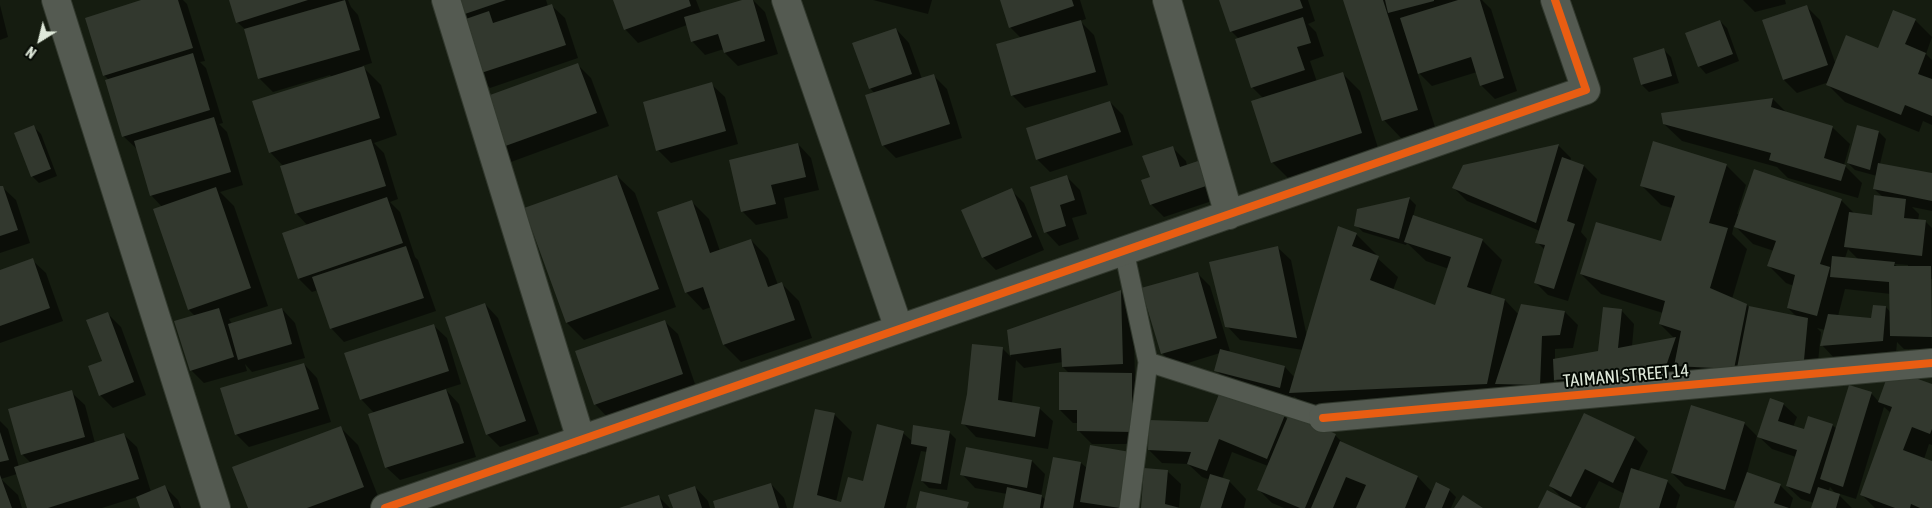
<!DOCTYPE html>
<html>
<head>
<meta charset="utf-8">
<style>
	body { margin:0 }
	#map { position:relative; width:1932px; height:508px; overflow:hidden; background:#151c10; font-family:"Asap Condensed",sans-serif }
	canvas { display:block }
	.north { position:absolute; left:15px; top:15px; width:50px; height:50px; -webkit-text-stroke:4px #040903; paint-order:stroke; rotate:216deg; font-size:14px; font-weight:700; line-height:20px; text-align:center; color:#dfe9da }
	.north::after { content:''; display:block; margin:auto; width:18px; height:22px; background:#dfe9da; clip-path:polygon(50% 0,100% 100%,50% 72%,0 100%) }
</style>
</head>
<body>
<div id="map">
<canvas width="1932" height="508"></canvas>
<div class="north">N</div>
</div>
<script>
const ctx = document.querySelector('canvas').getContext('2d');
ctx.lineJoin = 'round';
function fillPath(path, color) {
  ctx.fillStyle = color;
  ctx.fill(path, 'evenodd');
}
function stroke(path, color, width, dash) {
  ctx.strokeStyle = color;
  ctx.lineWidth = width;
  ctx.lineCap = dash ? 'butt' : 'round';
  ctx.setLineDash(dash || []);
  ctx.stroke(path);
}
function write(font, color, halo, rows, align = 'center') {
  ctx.font = font + ' "Asap Condensed",sans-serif';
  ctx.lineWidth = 4;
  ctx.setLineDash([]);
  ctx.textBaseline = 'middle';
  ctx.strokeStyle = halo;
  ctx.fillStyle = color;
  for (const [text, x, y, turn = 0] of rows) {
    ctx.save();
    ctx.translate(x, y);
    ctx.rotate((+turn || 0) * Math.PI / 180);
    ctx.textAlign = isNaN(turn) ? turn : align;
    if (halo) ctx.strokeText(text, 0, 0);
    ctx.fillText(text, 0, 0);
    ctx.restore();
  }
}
fillPath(new Path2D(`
	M145,0H183L187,4L205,61L200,62L206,68L223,123L219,124L227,132L243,185L220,192L234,206L268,306L229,319L232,324L282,309L295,323L305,358L252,372L245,364L247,371L204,383L191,370L195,316L189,310L155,209L162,207L151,195L137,149L123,136L109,80L104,75Z
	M231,0H348L351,7L358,15L372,63L362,66L381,85L397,135L374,143L384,153L398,199L390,202L400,212L415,257L418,260L436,311L344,342L331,328L318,290L312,292L299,279L308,226L296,213L284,167L270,152L331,77L330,75L273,92L259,78L246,30L237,22Z
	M452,0H546L548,6L551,5L565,18L578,58L490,88L476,74Z
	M615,0H696L701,13L747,0H753L765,12L778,54L738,66L725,53L724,49L705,55L692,41L687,25L638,43L625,29Z
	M873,0H932L928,14Z
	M1001,0H1080L1086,19L1080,21L1094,35L1108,85L1025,108L1012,95L1021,38L1010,27Z
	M1220,0H1308L1315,21L1308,24L1316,32L1324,56L1310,61L1317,82L1342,73L1360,91L1379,151L1289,179L1272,162L1263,98L1252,87L1239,39L1231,31Z
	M1344,0H1482L1491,9L1517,91L1495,99L1481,85L1477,72L1432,86L1417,71L1435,127L1401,138L1384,120Z
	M1743,0H1785L1786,4L1755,12Z
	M0,5L8,37L0,40Z
	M1807,7L1820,20L1836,65L1879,49L1915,20L1932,37L1926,54L1932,60V125L1923,121L1919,132L1845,102L1828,85L1829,82L1797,93L1784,80L1764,21Z
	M1720,21L1727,28L1739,61L1706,74L1699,66Z
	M896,29L909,43L922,79L933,75L947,89L962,138L896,158L883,145L875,94L870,88Z
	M1664,50L1671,57L1679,83L1649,92L1642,85L1635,59Z
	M578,65L591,78L609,126L511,162L498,148Z
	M711,84L725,97L738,144L671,163L658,150Z
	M1773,99L1787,113L1832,127L1850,144L1844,165L1862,183L1858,198L1788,178L1777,167L1682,141L1664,124Z
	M1110,102L1123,115L1133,145L1050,172L1037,159Z
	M34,127L41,134L57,176L39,183L32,176Z
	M1858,127L1879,132L1886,139L1880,164L1932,175V211L1912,207L1919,214L1918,221L1926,222L1932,228V279H1930L1932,349H1904L1897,342L1896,354L1835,359L1822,345L1825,330L1817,328L1821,332L1817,372L1695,385L1682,372L1677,385L1568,392L1554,378L1553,398L1311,412L1294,396L1293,400L1229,383L1216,370L1220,353L1175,367L1162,353L1197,273L1210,286L1230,351L1225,352L1285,367L1295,378L1303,350L1240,340L1227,326L1277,247L1291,260L1307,337L1356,234L1376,254L1375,256L1398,277L1393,290L1436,306L1449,269L1426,261L1407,243L1406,245L1363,232L1356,225L1409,198L1416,205L1413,217L1482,240L1502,260L1490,296L1505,300L1519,315L1522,306L1565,312L1578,325L1573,348L1555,349V360L1599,352L1621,310L1634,324L1632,346L1675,339L1660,324L1663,313L1601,294L1581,274L1662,243L1672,208L1661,205L1641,185L1726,165L1746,185L1737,214L1841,200L1855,214L1873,216L1883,197L1874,189L1877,176L1855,170L1848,163ZM1734,225L1753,244L1774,251L1769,266L1786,283L1794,286L1788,308L1797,317L1750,309L1747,305L1732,299L1747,249L1732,234ZM1848,249L1859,260L1845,258ZM1894,264L1908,265V267H1898ZM1845,289L1891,294V313L1886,307L1873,319L1838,316Z
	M798,144L811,158L819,190L784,198L788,218L756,225L743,212L730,161Z
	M1558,145L1571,158L1570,161L1584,166L1597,179L1581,232L1587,239L1568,301L1548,295L1535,282L1545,250L1537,242L1540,231L1467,201L1454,188Z
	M1172,147L1186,161L1187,166L1221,198L1164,217L1151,204V178Z
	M617,176L635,193L676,307L584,340L567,323Z
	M1067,177L1080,190L1087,214L1072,218L1079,239L1059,246L1046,232Z
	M2,187L16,200L30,243L0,253V188Z
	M1011,190L1024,203L1044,250L996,270L983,257Z
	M692,202L709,219L720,251L751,240L768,258L778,285L782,284L799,301L812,338L741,362L724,345L711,307L703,310L686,292Z
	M32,260L46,273L63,321L0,343V271Z
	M1120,291L1133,304L1135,378L1145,387L1144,444H1092L1078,430V423H1073L1060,410L1070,374L1063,367V362L1024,368L1016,360L1012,403L1039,408L1053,421L1048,449L976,437L963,423L1003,349L1011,357L1009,331Z
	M485,304L498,318L539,434L500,447L487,434Z
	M107,313L121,327L146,395L113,408L100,395Z
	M664,321L678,334L696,387L608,418L595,404Z
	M433,325L447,338L461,384L445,389L459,404L476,457L400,480L386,467L374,413L361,399Z
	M304,364L317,378L331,422L249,447L236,434Z
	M1932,386V445L1929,444L1924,459L1932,462V508H1875L1862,495L1891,413L1884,407L1856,499L1837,493L1852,508H1812L1814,503L1801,499L1787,486L1796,457L1772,449L1758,436L1783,404L1797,417L1793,427L1805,431L1832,425L1837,429L1871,393L1879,402ZM1830,487L1836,494L1828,492Z
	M71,392L85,405L95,443L123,434L137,447L151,492L165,487L178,500L181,508H141L137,497L102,508H28L17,474L1,479L18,495L22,508H0V421L8,429L19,467L31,463L22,454Z
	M834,414L852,432L836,502L842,503L864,482L903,433L912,441L949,432L956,439L947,490L929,488L922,481L927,452L921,451L906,508H795Z
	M1585,414L1635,438L1648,451L1638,472L1667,481L1680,495L1676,508H1620L1625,494L1599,481L1585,508H1539L1563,499L1550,486Z
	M1284,416L1288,420L1335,435L1345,445L1418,477L1433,493L1449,490L1456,497L1451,508H1284L1272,503L1258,489L1268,466L1232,452L1222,479L1229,481L1246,499L1244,508H1201L1210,480L1202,477L1188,464L1162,463L1149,450L1209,423Z
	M1744,423L1757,436L1747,473L1780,485L1793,498L1790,508H1736L1738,502L1685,486L1672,473Z
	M341,428L358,445L381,504L371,508H249Z
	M967,448L1032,461L1045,474L1041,496L1046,500L1081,463L1135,508H1004L1007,494L975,488L962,474Z
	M1167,471L1181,484L1179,508H1142Z
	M771,484L784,498L787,508H716Z
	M695,487L708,501L710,508H674Z
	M658,496L670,508H622Z`), '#0007');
fillPath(new Path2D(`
	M141,0H178L193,48L103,76L85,18Z
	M229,0H308L236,23Z
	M345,0L360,50L258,79L244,29Z
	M451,0H506L456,17Z
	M613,0H689L691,6L624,30Z
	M742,0H753L765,41L724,53L718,34L691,42L684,17Z
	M1000,0H1072L1074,6L1009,28Z
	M1219,0H1300L1303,8L1230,32Z
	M1343,0H1383L1418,110L1382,121Z
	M1385,0H1434V1L1388,13Z
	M1458,0H1480L1504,78L1480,86L1471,57L1418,74L1400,18Z
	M552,4L566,45L475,75L457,22L489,11L493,23Z
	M1807,5L1828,65L1783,80L1762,20Z
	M1893,10L1916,19L1905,44L1926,53L1918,74L1932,79V116L1905,105L1901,115L1826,85L1846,35L1878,48Z
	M1303,17L1311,43L1297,47L1305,70L1251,88L1235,39Z
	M1081,20L1096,72L1011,96L996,44Z
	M1720,20L1733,54L1698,67L1685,33Z
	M896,28L912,74L869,89L852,43Z
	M1664,48L1672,76L1641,85L1633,58Z
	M193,53L210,110L122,137L105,80Z
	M578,63L597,113L497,149L479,99Z
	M364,66L380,118L269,153L252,101Z
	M1343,72L1362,133L1271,163L1251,101Z
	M934,74L950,124L882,146L865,95Z
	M712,82L726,131L656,151L643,102Z
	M1773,98L1771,107L1833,126L1824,158L1846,165L1841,181L1769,160L1771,153L1663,124L1661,113Z
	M1110,101L1121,132L1036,160L1026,128Z
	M214,117L231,172L150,196L134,141Z
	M34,125L51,169L31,177L14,133Z
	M1857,125L1879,131L1870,170L1847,163Z
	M371,139L386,186L295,214L280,166Z
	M1653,141L1727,164L1709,223L1728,228L1710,288L1747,304L1734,369L1674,366L1681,331L1659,324L1665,301L1580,274L1596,222L1661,241L1675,196L1640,186Z
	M798,143L806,177L771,185L776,204L741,212L729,160Z
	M1559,144L1536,223L1452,188L1463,165Z
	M1173,146L1180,167L1201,160L1209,185L1150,205L1141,180L1150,177L1142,156Z
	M1562,157L1584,165L1567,221L1575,224L1554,289L1534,283L1545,245L1535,243Z
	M1878,163L1932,173V201L1873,189Z
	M1754,169L1842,199L1820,264L1830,267L1817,316L1787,308L1795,275L1767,266L1776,241L1734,227Z
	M617,175L659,289L566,323L524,208Z
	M1067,175L1075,200L1060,205L1066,226L1044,233L1030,187Z
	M0,186H3L18,230L0,236Z
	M216,187L251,288L188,310L153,209Z
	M1012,188L1032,237L982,258L961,210Z
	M1874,195L1906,199L1904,218L1926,220L1922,256L1844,247L1849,212L1872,215Z
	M387,197L403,243L298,279L282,233Z
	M1410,197L1399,239L1354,226L1357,209Z
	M692,200L710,253L751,239L768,287L782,282L795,320L723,345L703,287L685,293L657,212Z
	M1413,215L1483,239L1467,287L1505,299L1487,384L1289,393L1338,226L1357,233L1352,246L1379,256L1370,280L1435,305L1451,257L1404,242Z
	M406,246L424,298L330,329L312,277Z
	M1278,246L1297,338L1225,327L1209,262Z
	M1832,256L1895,262L1894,266H1931L1932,337L1890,336L1889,282L1830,277Z
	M33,258L50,308L0,326V270Z
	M1198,272L1217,338L1161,354L1141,288Z
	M1121,290L1123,364L1062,367L1061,348L1010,355L1007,330Z
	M485,303L526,421L486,435L445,317Z
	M1521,304L1565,311L1560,335L1542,336L1540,385L1495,384Z
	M1873,305L1886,306L1883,341L1820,346L1828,314L1871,318Z
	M1749,306L1808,318L1804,360L1737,368Z
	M1603,307L1622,309L1618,348L1676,337L1664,372L1554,380L1553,359L1598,351Z
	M219,308L234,357L190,371L174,321Z
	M282,308L292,344L238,360L228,324Z
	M108,312L134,382L99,396L88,366L102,361L86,320Z
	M665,320L683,374L594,405L575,351Z
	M434,324L449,371L360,400L344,353Z
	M972,344L1003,347L998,400L1040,407L1035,437L961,424L967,394Z
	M1220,349L1285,366L1280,388L1214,371Z
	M304,363L319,409L235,435L220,388Z
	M1890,369L1932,384V429L1930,434L1912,427L1903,450L1932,461V508H1920L1911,504L1910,508H1895L1860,495L1892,407L1878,402Z
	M1059,372L1132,373V432L1077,431V410H1059Z
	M1849,385L1872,392L1843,487L1820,479Z
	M446,389L464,443L385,468L368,414Z
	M1221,389L1285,415L1267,459L1219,439L1207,471L1187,464L1191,452L1148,450L1149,420L1208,422Z
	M72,390L85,437L21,455L8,409Z
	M1770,398L1784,403L1778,421L1804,429L1808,416L1833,424L1810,494L1786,486L1797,450L1757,437Z
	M1691,405L1745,422L1725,490L1671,473Z
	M815,409L835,413L817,495L841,502L848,477L863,481L877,424L904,431L884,508H793Z
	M1584,413L1635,437L1613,483L1585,469L1571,497L1549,486Z
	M1289,414L1336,434L1305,508H1300L1257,490Z
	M913,425L950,431L941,484L921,481L927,447L911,444Z
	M341,426L364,487L307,508H248L232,467Z
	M0,432L9,460L0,462Z
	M124,433L139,479L48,508H27L14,467Z
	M1340,441L1418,476L1405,508H1356L1366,485L1346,477L1333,508H1311Z
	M1090,445L1130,452L1120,508L1080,502Z
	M966,447L1032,460L1027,488L960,475Z
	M1053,457L1081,462L1073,508H1043Z
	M1144,468L1168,470L1165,504L1180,508H1141Z
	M1631,468L1668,480L1659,508H1619Z
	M1747,472L1781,484L1774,503L1789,508H1734Z
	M1210,474L1230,480L1221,508H1200Z
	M0,475L12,508H0Z
	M1436,482L1450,489L1442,508H1425Z
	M771,483L779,508H715L713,501Z
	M165,485L174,508H140L136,497Z
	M695,486L702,508H673L668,495Z
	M1007,487L1042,495L1040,508H1003Z
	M1818,487L1840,494L1836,508H1811Z
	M1547,490L1582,508H1538Z
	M920,491L969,502L967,508H916Z
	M659,495L663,508H619Z
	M1463,495L1483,508H1454Z`), '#32382e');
const service = new Path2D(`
	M1124,251L1148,362L1129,508
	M1148,362L1323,418`);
const minor = new Path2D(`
	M56,0L216,508
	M446,0L581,440
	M786,0L899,329
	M1167,0L1229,215
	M1323,418L1932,363
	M385,508L1586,90L1555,0`);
stroke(service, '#31382d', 21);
stroke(minor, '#31382d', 30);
stroke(service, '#545a51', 19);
stroke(minor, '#545a51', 28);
stroke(new Path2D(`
	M1323,418L1932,363
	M385,508L1586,90L1555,0`), '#e95d12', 8);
write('18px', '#dfe9da', '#040903', [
	["TAIMANI STREET 14",1626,376,-5]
]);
</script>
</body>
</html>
